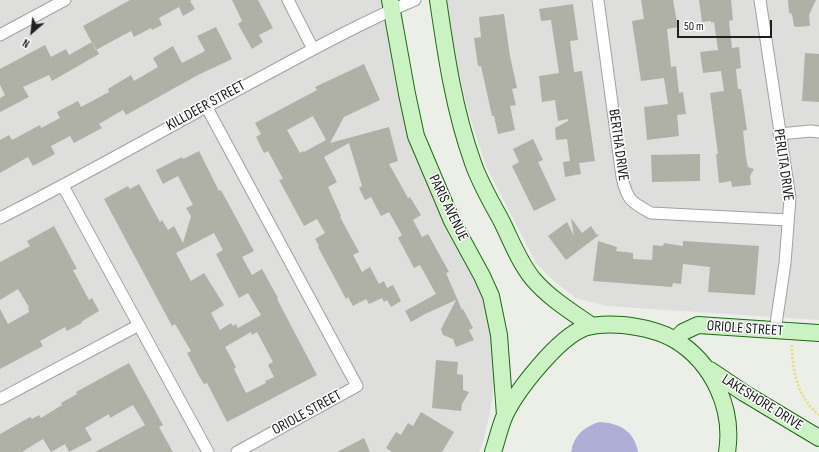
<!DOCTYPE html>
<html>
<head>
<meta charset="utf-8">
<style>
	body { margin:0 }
	#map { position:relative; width:819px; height:452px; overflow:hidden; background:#ecefe8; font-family:"Sofia Sans Condensed",sans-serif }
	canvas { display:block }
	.north { position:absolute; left:12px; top:12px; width:40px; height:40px; -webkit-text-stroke:3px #fff; paint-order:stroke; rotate:208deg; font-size:11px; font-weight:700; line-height:16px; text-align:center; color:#202020 }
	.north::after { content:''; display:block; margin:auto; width:14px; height:18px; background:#202020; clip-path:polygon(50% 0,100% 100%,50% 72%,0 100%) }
	.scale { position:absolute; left:677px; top:20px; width:95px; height:18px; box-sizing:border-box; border:2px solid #202020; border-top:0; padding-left:5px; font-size:12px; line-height:14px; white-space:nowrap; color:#202020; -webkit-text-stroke:3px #fff; paint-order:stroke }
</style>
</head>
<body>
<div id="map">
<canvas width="819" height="452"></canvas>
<div class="north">N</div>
<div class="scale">50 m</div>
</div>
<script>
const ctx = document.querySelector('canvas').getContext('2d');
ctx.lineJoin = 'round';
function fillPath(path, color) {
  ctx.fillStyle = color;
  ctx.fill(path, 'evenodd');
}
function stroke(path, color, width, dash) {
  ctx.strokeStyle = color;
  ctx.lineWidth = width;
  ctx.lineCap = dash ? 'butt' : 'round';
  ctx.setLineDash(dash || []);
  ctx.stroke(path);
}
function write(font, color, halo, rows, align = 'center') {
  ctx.font = font + ' "Sofia Sans Condensed",sans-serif';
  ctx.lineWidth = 3;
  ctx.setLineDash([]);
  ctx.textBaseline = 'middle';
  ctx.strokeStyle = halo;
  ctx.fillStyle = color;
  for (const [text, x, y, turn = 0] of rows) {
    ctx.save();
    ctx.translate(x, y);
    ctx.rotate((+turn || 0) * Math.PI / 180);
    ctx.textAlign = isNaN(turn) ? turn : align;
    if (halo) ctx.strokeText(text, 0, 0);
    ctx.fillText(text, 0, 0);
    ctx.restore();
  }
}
fillPath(new Path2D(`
	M0,0H382L408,135L431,194L482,295L489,321L494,350V384L490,412L483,443L479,452H0Z
	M447,0H819V320L606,306L576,298L554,281L536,263L486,166L469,115L455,57Z`), '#dededd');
fillPath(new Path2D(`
	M599,422C620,423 634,431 638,452H571C574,435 584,427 599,422Z`), '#aeaed7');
fillPath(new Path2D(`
	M130,0H192L190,1L195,9L183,16L179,7L159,18L162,25L152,30L151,28L134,37L131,31L96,50L83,26Z
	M232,0H258L273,28L259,35L263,42L252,49L238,24L242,21Z
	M641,0H673L678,27L667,29L671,67L676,66L679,93L683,92L686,114L677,115L679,136L647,140L644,107L668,104L664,78L641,81L632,21L644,19Z
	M699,0H731L733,20L729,21L732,48L739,47L741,68L736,69L738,89H741L747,130L743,131L746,157L748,167L754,169L750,176L751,185L732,187L731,181L719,183L716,154H718L710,93L724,91L721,71L703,73L700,52L718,50L714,22L711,23V21L702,22Z
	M788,0H816L809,15L810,26L797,27L794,26L792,14L789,13Z
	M573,4L578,40L570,41L574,72L582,71L595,161L579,163L581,174L565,177L563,162L570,161L567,139L556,140L555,128L568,121V119L558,121L555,100L542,102L539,76L559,73L551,20L541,21L539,9Z
	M504,14L510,56L517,88L512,89L516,105L510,106L515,130L498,134L494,116H492L481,66H478L474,38L481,37L479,17Z
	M216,27L232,59L198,75L126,115L123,110L99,124L102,128L74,143L70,136L51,146L55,154L33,166L28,157L0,173V140L9,135L12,140L40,125L41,128L60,118L57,112L78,101L81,107L109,92L108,89L131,75L134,81L158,67L153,58L173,46L182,63L205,51L197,36Z
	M92,42L99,54L52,81L49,75L23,87L29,97L0,112V98L5,95L0,85V69L45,45L51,57L66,49L69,55Z
	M805,53L819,54V102L802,101Z
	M364,64L380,100L344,117L330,143L389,127L398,161L389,164L408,198L410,197L421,215L413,220L422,237L428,234L449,272L446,273L462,310L463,309L473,328L469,330L474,340L456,347L453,339L443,335L441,329L456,300L425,314L411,322L405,311L436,294L420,265L414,268L398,238L402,235L389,212L381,216L371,197L365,200L359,188L362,186L349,143L324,157L337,182L328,187L341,216L340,217L359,252L353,255L362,272L370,267L379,284L384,281L387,288L393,285L401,301L391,307L387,300L384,302L382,298L369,304L366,299L353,306L348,297L346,299L318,247L319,246L315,239L325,233L317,219L304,226L279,180L283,179L268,151L264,153L256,137L261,134L255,123L317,90L315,87ZM313,116L326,140L304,152L303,151L300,153L287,130Z
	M533,139L543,160L538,162L556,200L534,211L512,166L519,162L513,149Z
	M199,151L219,191L221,190L254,251L242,257L252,275L262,269L278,298L277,299L317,375L227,422L207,383L204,384L199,376L187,353L191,351L175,324L172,326L104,199L128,186L130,189L139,184L160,222L162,220L168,230L174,226L183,243L191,216L186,208L193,205L178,176L163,184L156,170L182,157L183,159ZM214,233L223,250L216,254L239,298L248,293L261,315L238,328L236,324L233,326L231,323L220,330L211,313L224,305L204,273L191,281L176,253ZM251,332L252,335L257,332L273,362L268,365L274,377L265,381L266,383L246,393L234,369L236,367L225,347Z
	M700,154V181L652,182L651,155Z
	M571,218L582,233L591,226L597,235L599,234V235L566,260L548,236L567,222L574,236Z
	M54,226L77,269L73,270L89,300L92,298L99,311L81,322L82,323L67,331L65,327L40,341L43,346L0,369V309L8,324L29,312L28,308L29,307L18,289L0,300V262L30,246L27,241Z
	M598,241L617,247L616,251L633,253V259L652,260L653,245L663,246L664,243L683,246V241L759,246L755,295L708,292L710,267L683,264L681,284L673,283L672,287L593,281Z
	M436,360L458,362L457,374L463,375V390L469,392L462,404L461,411L432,408Z
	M129,363L163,425L159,427L173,452H95L145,425L133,405L110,418L109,414L85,428L92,440L69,452L65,444L51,452L43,439L22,452H0V434L30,417L32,419L39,415L41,418L62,405L61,403L77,394L76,392Z
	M421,412L454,432L442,452H392L386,448L396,432L401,435L408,423L413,426Z
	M364,438L370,452H337Z`), '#afb1a7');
const street = new Path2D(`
	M288,0L313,49
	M598,0L622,177C627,200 631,202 651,213L788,220
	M760,0L790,198L785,263L775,331
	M0,35L65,0
	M206,106L357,386L237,452
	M779,134L811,131L819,132
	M63,186L208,452
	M0,218C91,172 179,121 269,73C317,47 365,21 415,0
	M0,399L139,325`);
const secondary = new Path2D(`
	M390,0L407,94L416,136L452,221L482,276L491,296L499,335L505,415
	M438,0C446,55 454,110 473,163C480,183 491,202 501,220C511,240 519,262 533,279C549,298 572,312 592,326
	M675,340L683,332L698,325L819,333
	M710,370L744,393L819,438
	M493,452C497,440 500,426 505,415C517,390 558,338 584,328C596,324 611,324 623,325C641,327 660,331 675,340C713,363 734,409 727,452`);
stroke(street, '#a1a1a1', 13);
stroke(secondary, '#1d6b13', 18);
stroke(new Path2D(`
	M792,345C792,371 798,398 819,415`), '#e9dc7f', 2.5, [2, 2]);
stroke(street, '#fff', 11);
stroke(secondary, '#cbf2c3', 16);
write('15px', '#202020', '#fff', [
	["KILLDEER STREET",206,106,-29],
	["BERTHA DRIVE",618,145,82],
	["PERLITA DRIVE",783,165,82],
	["PARIS AVENUE",448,208,64],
	["ORIOLE STREET",745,329,4],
	["LAKESHORE DRIVE",762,403,32],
	["ORIOLE STREET",307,413,-29]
]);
</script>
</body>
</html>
